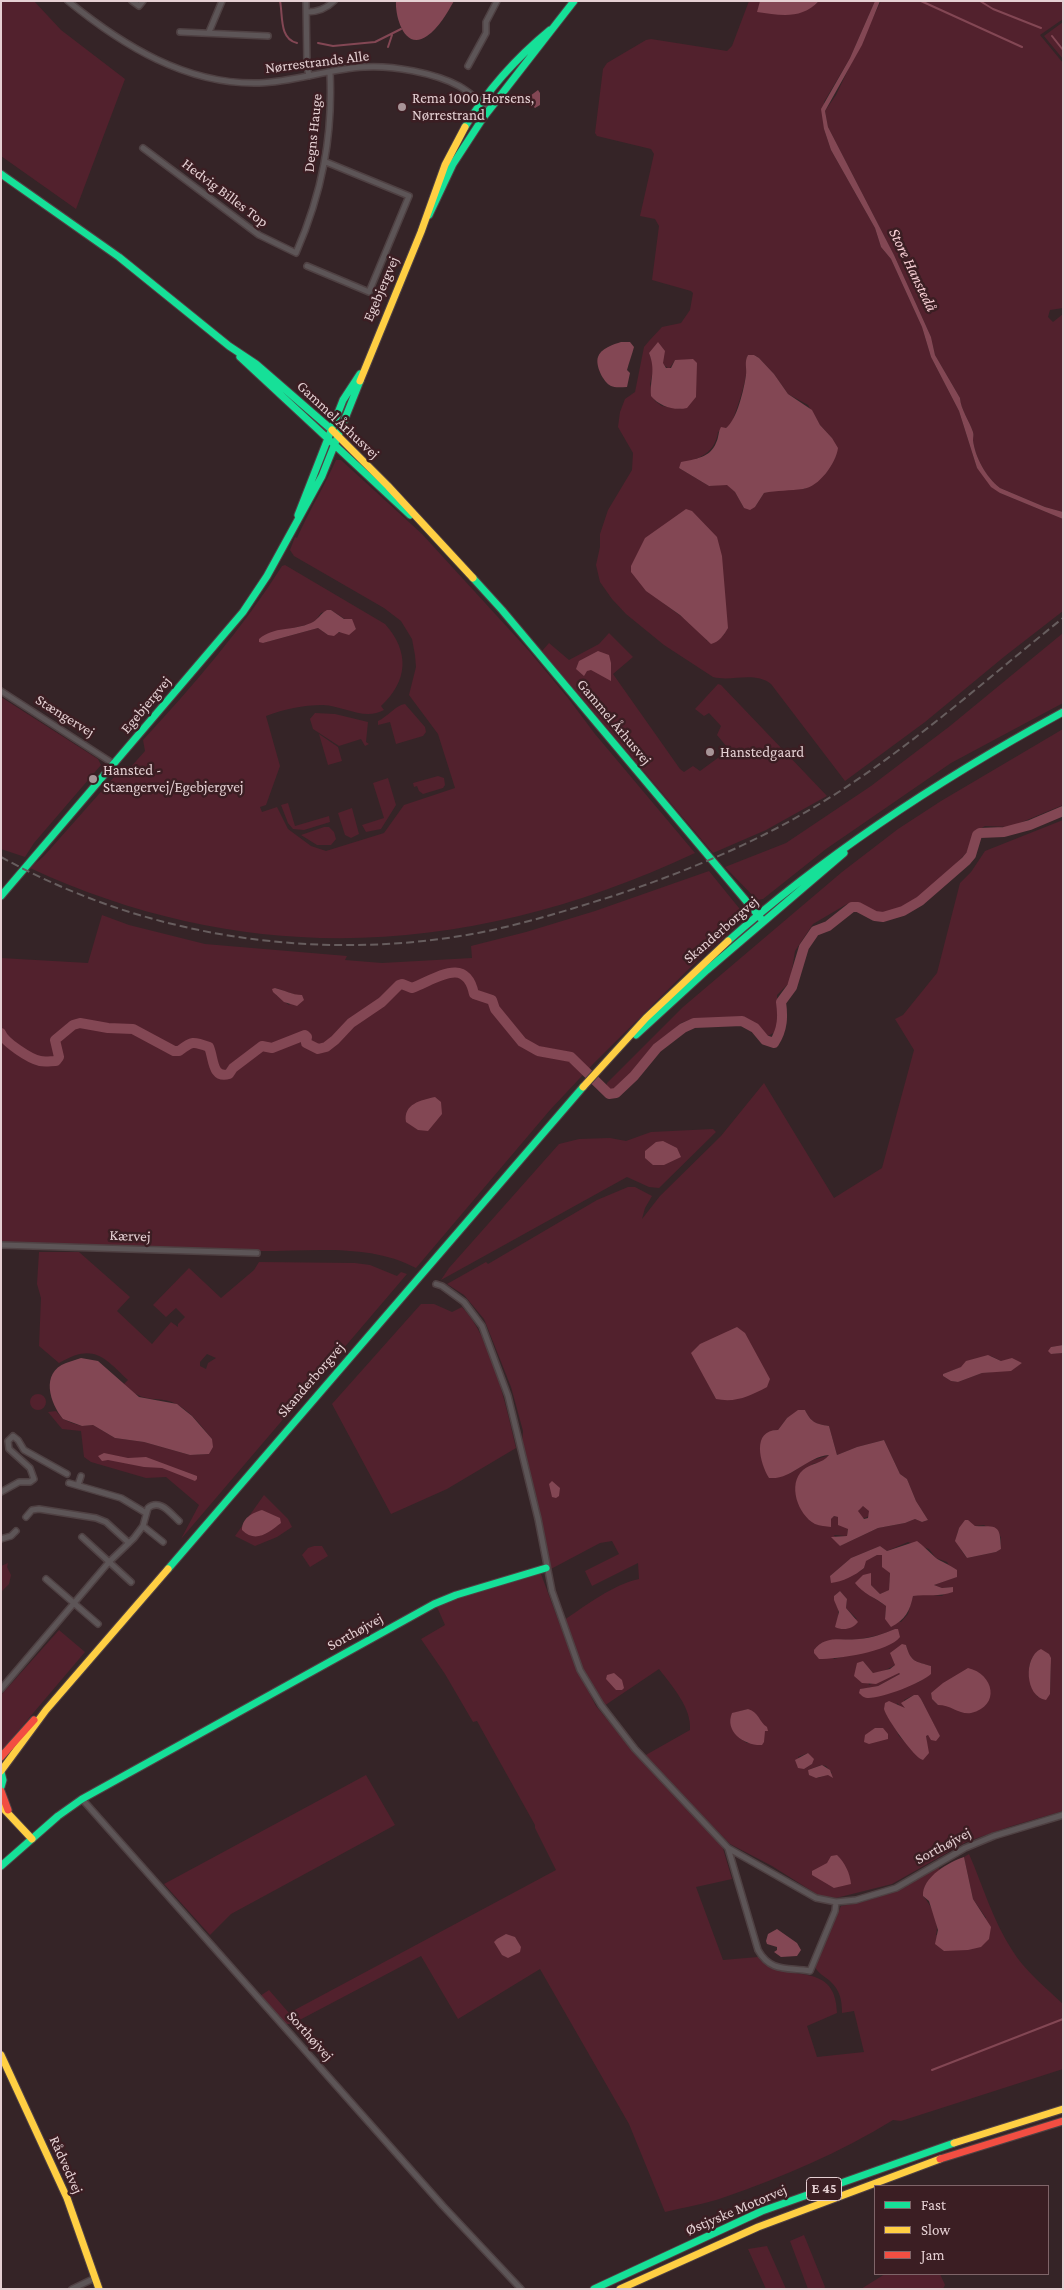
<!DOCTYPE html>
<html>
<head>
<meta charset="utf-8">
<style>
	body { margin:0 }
	#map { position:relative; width:1064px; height:2290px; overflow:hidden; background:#352427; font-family:"Crimson Pro",serif }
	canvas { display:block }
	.frame { position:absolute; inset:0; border:2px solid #e5d0d3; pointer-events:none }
	.legend { position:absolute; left:874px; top:2185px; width:175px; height:90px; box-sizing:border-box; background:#3b1e23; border:1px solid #7f6569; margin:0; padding:6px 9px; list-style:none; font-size:15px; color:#e5d0d3 }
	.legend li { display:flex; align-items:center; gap:10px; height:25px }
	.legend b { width:25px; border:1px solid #7f6569 }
</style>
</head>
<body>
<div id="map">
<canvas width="1064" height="2290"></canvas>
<div class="frame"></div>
<ul class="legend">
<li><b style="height:6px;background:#16e098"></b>Fast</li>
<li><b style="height:6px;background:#ffcf43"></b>Slow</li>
<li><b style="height:6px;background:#f24e42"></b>Jam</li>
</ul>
</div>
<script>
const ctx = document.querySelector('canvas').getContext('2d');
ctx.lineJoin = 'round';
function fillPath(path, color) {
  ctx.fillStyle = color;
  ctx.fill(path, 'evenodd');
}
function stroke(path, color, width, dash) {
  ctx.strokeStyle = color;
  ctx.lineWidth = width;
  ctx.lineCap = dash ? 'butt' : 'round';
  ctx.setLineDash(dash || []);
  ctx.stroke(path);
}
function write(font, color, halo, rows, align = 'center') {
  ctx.font = font + ' "Crimson Pro",serif';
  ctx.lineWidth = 5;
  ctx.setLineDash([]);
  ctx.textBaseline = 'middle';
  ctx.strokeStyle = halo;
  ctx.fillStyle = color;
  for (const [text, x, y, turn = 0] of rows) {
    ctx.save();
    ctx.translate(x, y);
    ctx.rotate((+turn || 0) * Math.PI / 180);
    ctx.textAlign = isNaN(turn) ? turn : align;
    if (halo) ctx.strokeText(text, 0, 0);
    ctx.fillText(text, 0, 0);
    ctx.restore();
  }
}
fillPath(new Path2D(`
	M1,1H34L61,30L125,79L76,209L1,156Z
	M749,1H760L758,12L815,5L819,1H875L850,58L824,102V129L831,150L875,228L881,247L891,259L922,327L931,357L959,411L977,468L1000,493L1063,519V611L1005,656L925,722L845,781L771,684C754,671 732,682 713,677L664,645L626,614L612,599L600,582L596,565L600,547V534L608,510L632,470L633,453L618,427L620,412L625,399L635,392L644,347L649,341L662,327L681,323L690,310L693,293L691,291L652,280L659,226L655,219L640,216L654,154L651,149L597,136L595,133L603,69L607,63L646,40L651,39L727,51L732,46ZM649,353L669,369L675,360L681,409L662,406L655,401L650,384L654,367ZM748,355H754L759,358L774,374L788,394L808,405L820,425L832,438L805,489H780L764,493L755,507L744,508L735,492L727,484L709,486L679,468C697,456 714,457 718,432L731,425C737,408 743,392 746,375C747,367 745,362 748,355ZM655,596L725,634L707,641C697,624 670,610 655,596Z
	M881,1H1063V19L1040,35L1063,63V308L1050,310L1048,317L1053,322L1063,314V512L1045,507L1000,488C986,477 975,457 973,440C973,436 974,435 973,432C969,420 961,410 960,398L935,355L931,337L894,255L828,127L825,111L836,95Z
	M1063,22V59L1044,36Z
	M336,460H341L422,534L529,651L568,698L595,734L695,853C476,956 252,971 30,868L44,856L122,768L129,769L145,751L143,740C193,686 243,628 282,566L285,565L385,624C410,652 408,681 381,706L384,710C365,721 344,706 323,705C302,705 285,709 266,716L280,766L266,805L260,807L262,812L277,807L288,829L311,846L326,851L384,833L404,805L455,788L438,734L409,695L416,667L415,655L412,639L401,621L384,608L294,556L290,550L295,537L297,538C309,511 324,487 336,460ZM331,610L354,625L356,629L328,635L318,628L263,643L284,630L310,624L316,620L321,613Z
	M609,633L633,657L613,674L680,769L684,772L693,766L700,771L726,752L727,747L717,735L721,726L709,713L704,716L695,709L718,684L721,685L827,796L766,830L713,853L542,651L549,643L569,660L599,644Z
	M1063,633V703L951,763L826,849L763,899L757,900L725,867L786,843L871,786L950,726Z
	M1,697L98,759L101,765L34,843L25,857L1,849Z
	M405,704L425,727L426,732L423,736L396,744L390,722L378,725V721C387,717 396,705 405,704Z
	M315,713L335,714L368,722L366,742L369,744L365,746L361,739L339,746L313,729L310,719Z
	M1063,729V805L1010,827L985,826L974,832L967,852L955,865L924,893L901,909L888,913L873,912L856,903L847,904L813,924L795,951L790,982L777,995V1003L782,1014L775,1032L768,1036L749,1022L736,1017L713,1020L692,1019L681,1023L642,1060L617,1090L611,1092L606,1087L607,1083L683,1007L842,872L898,829L941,801Z
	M319,734L338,747L342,761L328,765Z
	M438,776L444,778L445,785L443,788L423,794L419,791L417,786L414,787L413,783Z
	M388,778L396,805L381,829L366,832L362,825L384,818L373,783Z
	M288,803L295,826L329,816L330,822L304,830L293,829L288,823L281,805Z
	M352,808L359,834L351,838L345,835L338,813Z
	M1063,820V1345L1051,1347V1354L1063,1353V1811L1012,1826L966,1842L892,1884L836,1898L818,1895L772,1866L730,1844L644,1756L690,1730C692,1708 672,1686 659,1669L604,1706L583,1670L564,1620C587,1605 612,1585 639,1579L638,1563L592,1586L585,1571L619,1554L612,1541L600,1543L549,1570L522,1445L523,1431L511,1387L484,1319L464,1295L447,1284L486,1262L488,1264L597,1200L628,1187H635L652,1196L645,1208L642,1219L660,1196L721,1136L764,1083L834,1198L882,1168L914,1050L895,1019L903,1015L937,973L960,883L971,872L985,851ZM700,1344L716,1399L707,1382ZM991,1356L1001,1361L1022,1363L1011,1370L982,1373L958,1382L951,1381L943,1376V1374ZM805,1410C811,1422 815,1424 829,1426L837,1455L857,1447L884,1440L900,1474L907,1479L916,1501L928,1520L922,1522L915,1519L905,1523L878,1528L840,1546L834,1535L847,1536L848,1529L838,1517L834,1516L831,1519L812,1464L823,1462L830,1455L810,1461L789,1474L773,1430H778L787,1418ZM971,1524L975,1526L984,1525L1001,1537V1549L996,1552L967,1558C958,1547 954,1540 959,1528ZM908,1542L929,1549L936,1558L947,1562L956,1577L934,1585L942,1588L953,1587L942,1596L925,1594L913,1596L908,1614L901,1622L885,1619L886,1606L866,1593L870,1573L871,1585L880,1594L889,1590L890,1572L883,1554L877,1555L865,1561L864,1568L859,1572L830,1576L851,1558L880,1546L887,1551ZM840,1591L847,1599L846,1608L857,1619L838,1615C840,1607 834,1603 834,1596ZM895,1629L882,1647L834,1659L820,1644C835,1637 844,1641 860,1639C872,1637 883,1634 895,1629ZM906,1645C911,1663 916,1661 931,1666V1674L919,1682L870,1698L861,1689L878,1686L900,1674L899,1672L869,1685L863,1661L873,1673L882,1672L895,1665L894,1660ZM1038,1651L1051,1665L1050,1694L1038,1697C1028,1684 1024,1663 1038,1651ZM968,1669L954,1709L948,1705H938L932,1699L931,1693ZM914,1695L921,1699L940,1737L926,1735L927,1747L913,1750L899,1736L892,1721L897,1703L902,1708H906L904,1700ZM748,1709C760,1722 763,1724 764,1742L747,1743C734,1735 730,1728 734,1713ZM808,1753L812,1764L804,1769L798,1757ZM821,1765L826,1766L832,1773L818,1778L808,1770Z
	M324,827H329L334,832L336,839L331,845H317L301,835Z
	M709,871L743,913L742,920L724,938L704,954L595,1062L550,1110L416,1268C368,1242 306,1252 252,1251C169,1248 85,1246 1,1243V958L88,963L102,915L129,925L205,944L347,956L345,960L382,963L472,958L471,946L526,932L595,911ZM275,988C280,989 295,995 297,995L289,1005L276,995Z
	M713,1129L716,1132L659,1188L649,1187L627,1177L441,1280L449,1268L559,1144L579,1139L610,1138L626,1141L651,1132Z
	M39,1252H79L130,1297L117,1311L152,1344L171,1322L178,1327V1324L185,1317L176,1308L166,1317L153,1305L189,1268L221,1298L254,1270L259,1262L355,1263L370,1265L397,1276L401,1272L407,1274L181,1539L199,1505L166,1477L146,1478L91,1462L84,1457L81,1431L62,1429L48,1412L56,1411L63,1419L72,1423L82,1426L93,1425L115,1438L144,1442L190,1455L209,1454L212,1439C202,1427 192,1413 178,1405C157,1393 145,1407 124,1384L128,1380C103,1356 93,1343 59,1363L39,1346L41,1298L37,1284ZM207,1354L216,1358L208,1363L206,1369L200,1366V1362Z
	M421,1304H434L452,1312L462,1307C491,1336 507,1409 516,1448L447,1489L391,1514L332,1404Z
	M30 1402a8 8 0 1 1 16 0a8 8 0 1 1-16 0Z
	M264,1495L288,1519L292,1527L277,1537L255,1546L235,1536Z
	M858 1512a6 6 0 1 1 12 0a6 6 0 1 1-12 0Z
	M314,1546H322L328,1556L310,1567L302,1555L308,1548Z
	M8,1563L7,1567L11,1575L9,1584L1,1592V1566Z
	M541,1574L575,1665L596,1706L640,1759L722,1845L732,1879L696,1887L723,1960L758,1957C780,1986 836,1956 837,2013L807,2026L817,2057L864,2052L854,2011L842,2013C842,2000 840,1990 830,1981C824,1976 819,1974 815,1967L841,1906C880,1900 905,1887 938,1867L940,1870L931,1878L923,1896C931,1904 940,1924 936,1935L986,1918L973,1899L964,1857L969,1854C983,1886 993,1921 1012,1950C1025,1971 1045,1987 1063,2004V2069L901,2121L893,2120C841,2152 783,2177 725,2197C706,2204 685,2207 665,2212L629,2124L540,1969L458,2019L421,1956L292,2024H284L260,1996L269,1990L289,2013L556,1870L535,1828V1825L477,1721L473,1722L445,1674L421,1639L445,1625L437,1607L458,1598Z
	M59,1630L85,1652L1,1751V1695Z
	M366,1775L395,1825L231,1914L210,1935L164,1884Z
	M804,2235L825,2287L824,2289H808L790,2241Z
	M767,2246L786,2289H766L748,2249Z
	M885,2274H940L945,2285L943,2289H861Z`), '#52212d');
fillPath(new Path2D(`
	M396,1H454C447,13 439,28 427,36C405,52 395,17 396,1Z
	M760,1H819C801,20 780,15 757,12Z
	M875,1H880L862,45L825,111L828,127L894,255L931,337L935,355L960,398C961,410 969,420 973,432C974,435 973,437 973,440C975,457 986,477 1000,488L1045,507L1063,512V519L1000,493L991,487L977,468L959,411L931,357L922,327L891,259L881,247L875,228L831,150L824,129L821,109L850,58Z
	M538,90L540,93V105L535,108L529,102L530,96Z
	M621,342H630L634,347C632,355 629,362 627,370L630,373L627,387C622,387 615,388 611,386C603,382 595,365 598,357C600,349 614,344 621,342Z
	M658,342L665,351L663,363L666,368H671L675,360L693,359L697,363L696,397L687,408C674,411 659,406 651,396C650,377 656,371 649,353Z
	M748,355H754L759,358L774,374L788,394L812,410L820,425L832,438L838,448C836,463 819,487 803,489C790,491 777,490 764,493L755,507L750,510L744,508L735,492L727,485L709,486L679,468L681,462C695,459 710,458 716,443C719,437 718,432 721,427L726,428C737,420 744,389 746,375C747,368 744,362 748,355Z
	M686,509L692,511L717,537L722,556L728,628C724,635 719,642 711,644L680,615L646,591L631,572V566L645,538Z
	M327,610H331L344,619H352L356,629L349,635L339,632L334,636L328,635L318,628L263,643L259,642V639C274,626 293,631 311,623C318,620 320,614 327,610Z
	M598,651L609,655L611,663V681L591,670L587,671L584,676L576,669L579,661Z
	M275,988C284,990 292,995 302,995L304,1000L297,1006L284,1002L273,992L272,989Z
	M435,1097L441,1102L442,1114L428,1131L418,1130L406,1122C403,1104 421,1100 435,1097Z
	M663,1141L677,1148L681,1157L664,1165H653L645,1158V1151L656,1142Z
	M737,1327L745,1333L770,1379L767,1387C750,1396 736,1403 716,1399L691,1353L700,1344Z
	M1063,1345V1353L1051,1354L1048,1351L1051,1347Z
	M988,1355L1001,1361L1012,1358L1022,1363L1011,1371L982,1373L958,1382L951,1381L943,1376V1374L961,1367L966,1361Z
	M81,1358L98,1361L139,1397L177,1404L192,1416L212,1439L213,1447L209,1454L190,1455L144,1442L115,1438L93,1425L82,1426L63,1419C50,1403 40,1373 66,1363C71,1361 76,1360 81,1358Z
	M798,1410H805C811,1422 815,1424 829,1426L837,1455L857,1447L884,1440L900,1474L907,1479L916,1501L928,1520L922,1522L915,1519L905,1523L878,1528L840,1546L831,1537L847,1536L848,1529L838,1525V1517L834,1516L831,1519V1527C826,1526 820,1526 815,1524C798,1515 787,1484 803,1470C811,1463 822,1464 829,1455C806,1457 792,1480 769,1478C760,1463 751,1430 778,1430L787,1418ZM863,1506L869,1511L868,1518L864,1519L858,1511Z
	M104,1453L128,1458L146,1457L197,1476V1479L195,1481L162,1468L144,1467L108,1460L102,1461L98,1456Z
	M552,1481L560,1488L559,1496L556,1498L552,1497L549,1484Z
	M262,1510L280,1518L281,1523C269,1532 256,1544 242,1530C242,1518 252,1513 262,1510Z
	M965,1520H968L975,1526C997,1527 1000,1523 1001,1549L996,1552L967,1558L955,1541L959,1528Z
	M917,1541C924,1546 929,1552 936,1558C940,1561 950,1565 957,1570V1577L934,1585L942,1588L953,1587V1592C939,1597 927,1594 913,1596C910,1611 905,1620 891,1627L885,1619L886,1606C876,1598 863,1594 855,1583L863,1575L871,1573V1585L880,1594L889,1590L890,1573L882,1567V1555H877L866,1561L864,1568C856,1575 842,1582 831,1583L830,1576L851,1558L880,1546L887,1551Z
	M840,1591L847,1599L846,1608L858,1622C853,1629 843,1631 835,1627L839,1612L834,1600V1596Z
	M895,1629H898L900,1637C889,1652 837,1659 819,1659L814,1653V1650C825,1634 844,1641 859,1639C872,1638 883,1634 895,1629Z
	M902,1644L906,1645C911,1663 916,1661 931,1666V1674C922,1683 882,1698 869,1698C864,1698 862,1696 859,1693L860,1689L878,1686L900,1674L899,1673L876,1684L862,1683L854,1676L857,1663L863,1661L873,1673L890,1669L895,1665L890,1653Z
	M1041,1649L1049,1654L1051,1658L1050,1694L1046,1700C1025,1697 1023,1657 1041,1649Z
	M968,1668C994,1674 1001,1706 971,1713C960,1715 951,1705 938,1705L932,1699L931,1693L943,1683Z
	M614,1673L622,1680L624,1688L622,1690H616L606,1679L607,1675Z
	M914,1695H918L921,1699L940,1736L936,1741L931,1740L928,1735L926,1736L929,1753L923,1760C915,1759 886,1718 884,1709L885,1703L889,1701L905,1708L901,1703Z
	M748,1709C759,1712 759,1722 767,1727L768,1731H765L764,1742L762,1745C745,1746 724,1732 732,1713Z
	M875,1728H883L888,1734V1739L869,1744L864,1742L865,1735Z
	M808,1753L814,1759L812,1764L804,1769L798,1768L795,1760Z
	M822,1765L830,1770L833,1778L828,1775L816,1778L809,1775L808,1770Z
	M837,1855C845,1863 850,1873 851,1884L834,1888L812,1875V1871L827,1863L831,1856Z
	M964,1857L973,1899L991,1927L989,1939L981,1947L968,1950L944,1951L935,1944L938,1930L929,1901L923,1896C922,1877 949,1862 964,1857Z
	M777,1929L797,1943L801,1950L797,1956L781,1957L774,1952L777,1950V1947L767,1944L766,1941L768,1934Z
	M506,1934L515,1937L521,1947L520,1952L508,1958L502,1955L494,1942L497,1939Z`), '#834754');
stroke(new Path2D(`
	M280,1C283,15 279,39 297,43
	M921,1L1022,47
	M980,1L993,9L1041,28
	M1052,36L1063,50
	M318,43L333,46L375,42L401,29
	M388,47L392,35
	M932,2070L1063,2019`), '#834754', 2);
stroke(new Path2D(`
	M1,1033C4,1042 30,1059 40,1061C45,1062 51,1061 56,1061L59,1057L55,1040L73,1025L80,1023L108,1028L133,1029L174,1051H179C192,1041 193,1041 209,1047C214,1059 212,1079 229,1074L233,1068L262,1046L272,1048L305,1035L307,1037L306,1043L318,1049L326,1047L335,1040L351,1023L382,1002L399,985L402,984L412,988C436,979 466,955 474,994L492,1000L495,1009L522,1042L538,1051L571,1057L609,1094L616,1093L634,1076L657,1048L683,1028L694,1023L742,1021L755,1028L765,1040L774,1043C783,1029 783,1016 781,1002L792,987L804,947L815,931L828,926L852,907H858L875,916L883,917L903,911L920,901L966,861L971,855L977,835L980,833L1004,832L1030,825L1063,811`), '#834754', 10);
const street = new Path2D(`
	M68,1C122,45 186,85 259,83C294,82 328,69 364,67C392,65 435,73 459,86C470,92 480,102 490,109
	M132,1L139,6L143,1
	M306,1L307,66L309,76
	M307,12C318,12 326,9 334,1
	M180,32L268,36
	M209,32L222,1
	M468,66L486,33V22L497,1
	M143,148L259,235L296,253C322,193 333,137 330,72
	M307,266L369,292L409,196L326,162
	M1,691L114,764
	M1,1245L257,1253
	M436,1284L442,1286L464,1302L482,1326L508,1396L538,1519L552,1591L580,1670L601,1705L635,1749L728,1848L816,1898L836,1902L856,1900L896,1888L965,1848L994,1836L1063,1815
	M69,1483L121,1498L146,1513
	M78,1485L81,1476
	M1,1492L19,1482H30L34,1479L30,1468L9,1449L8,1441L13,1436L18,1440L24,1450L67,1474
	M26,1517L32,1510L39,1509L96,1518L106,1522L129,1543
	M143,1526L163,1542
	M82,1537L131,1582
	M1,1539L11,1536L16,1531
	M46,1579L98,1624
	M1,1689L109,1562L134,1538L143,1526L148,1508C160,1498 171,1514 179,1521
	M82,1799L443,2206L521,2289
	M728,1848L758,1950C771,1973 788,1967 810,1971L835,1911L836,1902
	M72,2289L95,2278`);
const fast = new Path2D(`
	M465,127C488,89 516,58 550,30
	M1,174L119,257L229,346L256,364L332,430
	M429,215L453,164L483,118L574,1
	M240,357L410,515
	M298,515L343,400L360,374
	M473,578L502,610L763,921
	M1,896L243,612L267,576L322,476L360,381
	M728,941C829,851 944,777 1063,712
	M636,1035L707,970L844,853
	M168,1569L583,1087
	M1,1772L3,1780L1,1787
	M1,1866L58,1816L82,1799L434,1604L456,1595L546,1568
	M594,2289L762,2211L954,2143`);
const slow = new Path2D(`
	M360,381L421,232L445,165L465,127
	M332,430L388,486L473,578
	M583,1087L646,1018L728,941
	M1,1771L46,1710L168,1569
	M1,1806L32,1839
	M1,2055L67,2198L99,2289
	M954,2143L1063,2109
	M620,2289L758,2227L940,2159`);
const jam = new Path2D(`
	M1,1757L34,1720
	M1,1791L8,1810
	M940,2159L1063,2121`);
stroke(street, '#4f4143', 8);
stroke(fast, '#4f4143', 9);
stroke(slow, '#4f4143', 9);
stroke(jam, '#4f4143', 9);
stroke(street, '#5d5557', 5);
stroke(fast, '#16e098', 7);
stroke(slow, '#ffcf43', 7);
stroke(jam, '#f24e42', 7);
stroke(new Path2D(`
	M1,857C145,937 317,963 478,933C524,924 568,910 613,896C685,872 756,843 821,803C908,750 984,681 1063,618`), '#675d5e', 2, [8, 4]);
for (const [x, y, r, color] of [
	[402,107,5,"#a79497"],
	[710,752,5,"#a79497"],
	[93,779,5,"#a79497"]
]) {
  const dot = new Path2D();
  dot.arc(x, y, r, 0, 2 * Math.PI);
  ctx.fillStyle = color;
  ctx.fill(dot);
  stroke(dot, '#3b1e23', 2);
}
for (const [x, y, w] of [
	[824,2189,35]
]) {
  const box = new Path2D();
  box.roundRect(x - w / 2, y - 11.5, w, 23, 4);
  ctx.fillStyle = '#3b1e23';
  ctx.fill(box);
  stroke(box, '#e5d0d3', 1);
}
write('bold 14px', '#e5d0d3', null, [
	["E 45",824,2189]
]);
write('15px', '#e5d0d3', '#3b1e23', [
	["Nørrestrands Alle",317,62,-7],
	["Degns Hauge",313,133,-84],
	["Hedvig Billes Top",225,193,37],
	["Egebjergvej",381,289,-67],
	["Gammel Århusvej",338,420,43],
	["Egebjergvej",146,705,-50],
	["Stængervej",65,716,32],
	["Gammel Århusvej",614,722,50],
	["Skanderborgvej",721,930,-41],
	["Kærvej",130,1236,2],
	["Skanderborgvej",311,1380,-49],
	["Sorthøjvej",355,1632,-29],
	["Sorthøjvej",943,1846,-28],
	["Sorthøjvej",310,2036,48],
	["Rådvedvej",66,2165,66],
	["Østjyske Motorvej",736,2210,-23]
]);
write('15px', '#e5d0d3', '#3b1e23', [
	["Rema 1000 Horsens,",412,98],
	["Nørrestrand",412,115],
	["Hanstedgaard",720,752],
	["Hansted -",103,770],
	["Stængervej/Egebjergvej",103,787]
], 'left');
write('italic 16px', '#f9d0d6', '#3b1e23', [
	["Store Hanstedå",913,270,64]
]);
</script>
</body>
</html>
